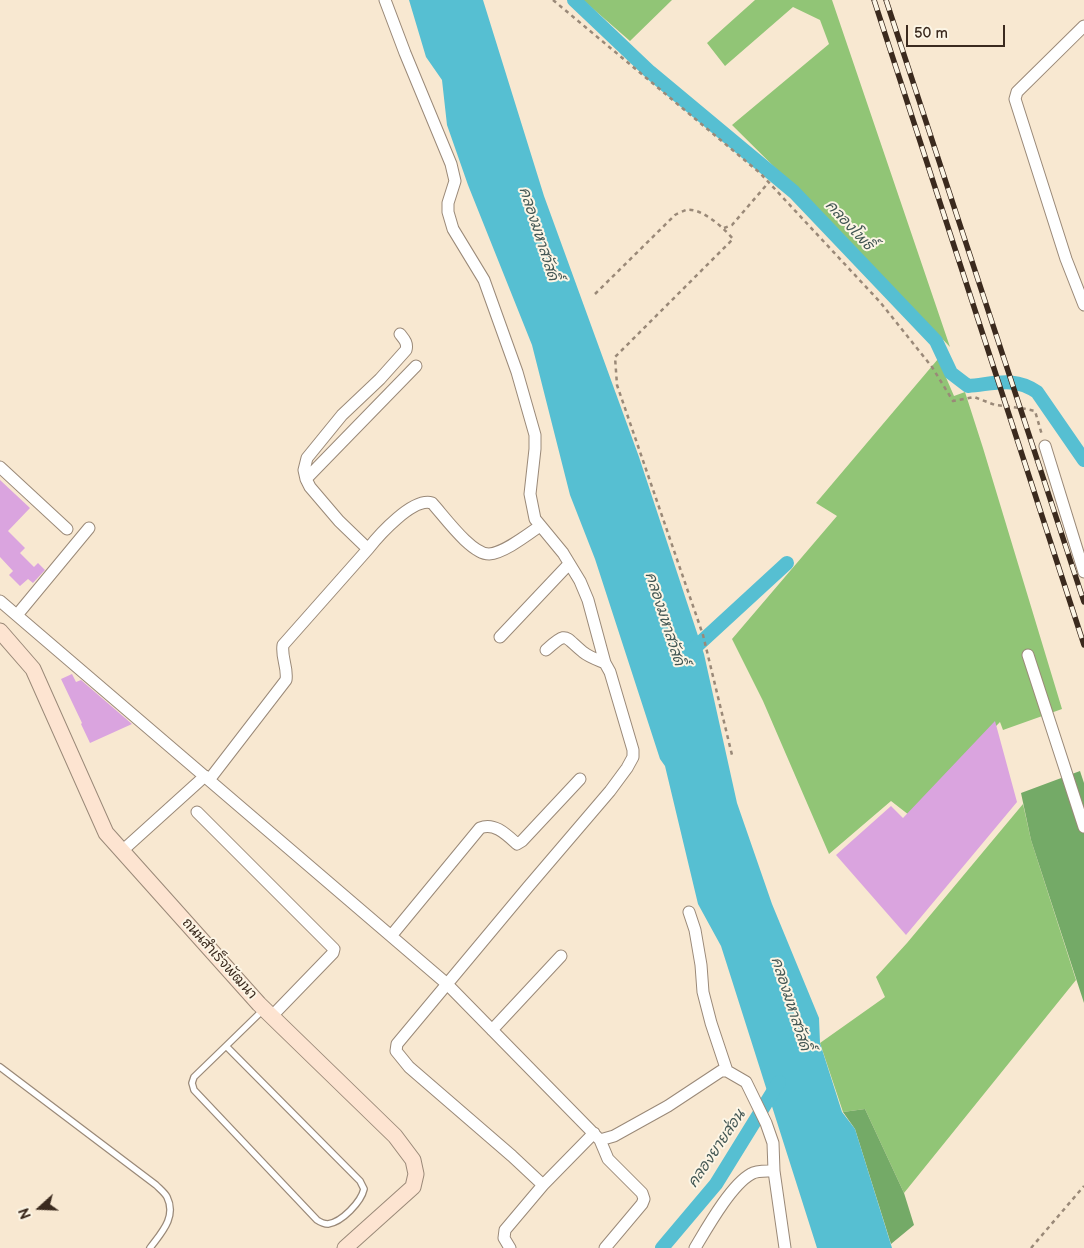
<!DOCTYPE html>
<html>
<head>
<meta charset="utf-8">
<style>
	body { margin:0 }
	#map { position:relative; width:1084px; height:1248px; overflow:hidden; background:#f8e8d1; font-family:"Balsamiq Sans",sans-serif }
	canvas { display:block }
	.north { position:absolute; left:15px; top:1183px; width:50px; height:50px; -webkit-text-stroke:4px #fcf5e5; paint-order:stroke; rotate:250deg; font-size:14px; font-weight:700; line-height:20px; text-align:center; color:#3b2a1e }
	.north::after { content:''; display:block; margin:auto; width:18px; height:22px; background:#3b2a1e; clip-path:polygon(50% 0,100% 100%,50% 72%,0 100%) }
	.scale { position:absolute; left:906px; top:25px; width:99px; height:22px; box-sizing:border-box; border:2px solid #3b2a1e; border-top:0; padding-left:6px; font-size:15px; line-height:18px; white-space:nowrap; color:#3b2a1e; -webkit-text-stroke:4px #fcf5e5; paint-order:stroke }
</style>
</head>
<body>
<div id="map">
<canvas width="1084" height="1248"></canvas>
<div class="north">N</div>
<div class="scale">50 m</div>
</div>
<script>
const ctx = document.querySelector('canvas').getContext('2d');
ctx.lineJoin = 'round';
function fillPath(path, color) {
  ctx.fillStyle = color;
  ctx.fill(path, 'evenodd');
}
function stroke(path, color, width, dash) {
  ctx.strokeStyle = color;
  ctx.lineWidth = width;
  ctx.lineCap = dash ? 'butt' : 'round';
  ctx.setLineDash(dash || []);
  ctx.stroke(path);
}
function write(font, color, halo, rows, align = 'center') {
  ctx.font = font + ' "Balsamiq Sans","Playpen Sans Thai",sans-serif';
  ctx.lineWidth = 4;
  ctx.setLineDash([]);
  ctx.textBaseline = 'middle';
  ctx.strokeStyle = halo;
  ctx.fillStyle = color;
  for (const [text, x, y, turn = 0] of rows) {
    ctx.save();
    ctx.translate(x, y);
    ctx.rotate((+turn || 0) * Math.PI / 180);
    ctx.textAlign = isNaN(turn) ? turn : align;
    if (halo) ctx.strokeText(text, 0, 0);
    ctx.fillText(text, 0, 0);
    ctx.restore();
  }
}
fillPath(new Path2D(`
	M583,0H672L630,41Z
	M755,0H832L950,347L849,241L732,125L829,44L820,20L793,7L725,66L707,43Z
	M938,359L954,396L965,392L983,448L1062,709L1003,730L1000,722L909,815L891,801L829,854L763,701L732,639L837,516L816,503Z
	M1023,804L1031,840L1076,980L904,1193L865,1109L843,1112L820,1043L885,997L876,977L907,943Z`), '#91c576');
fillPath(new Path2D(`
	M1080,771L1084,783V1003L1031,840L1021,793Z
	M865,1109L904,1193L914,1225L891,1244L855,1129L843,1112Z`), '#74aa67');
fillPath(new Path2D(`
	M409,0H483L544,196L639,457L704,654L737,803L772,904L819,1018L820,1043L842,1112L855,1129L892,1248H817L721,946L698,904L665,766L660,759L595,559L570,495L532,345L468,185L447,125L442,80L426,57Z`), '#56bfd2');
stroke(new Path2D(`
	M574,0L650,72L794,192L936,341L951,373L968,386C994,384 1014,376 1037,392L1084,460
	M688,654L787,563
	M662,1248L716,1184L779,1082`), '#56bfd2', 14);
fillPath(new Path2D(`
	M0,480L30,508L8,531L25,548L20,553L34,567L38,563L45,570L33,583L28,579L20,586L9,575L13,571L0,557Z
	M72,674L76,682L81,680L132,724L90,743L81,724L82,723L61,679Z
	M995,721L1017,802L906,935L836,855L891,806L903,818Z`), '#daa4df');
const lane = new Path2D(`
	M226,1046L360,1181L364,1189C361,1202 342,1222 328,1224C324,1224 320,1222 317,1220L194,1090L192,1083L194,1077Z
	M226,1046L264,1009
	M0,1067L156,1185C160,1189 165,1193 167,1197C177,1217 161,1233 150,1248`);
const street = new Path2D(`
	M385,0L405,53L451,164L455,181L448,203V212L453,229L484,280L517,372L535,435V449L530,494L535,519L563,553L580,581L588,600L605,663L610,672L633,750V757L627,768L610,791L528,887L397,1044L396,1051L409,1067L512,1156L543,1185
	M1084,26L1017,92L1015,99L1066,259L1084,305
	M400,334C404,339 408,343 406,350L380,379L342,415L307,458L304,470L306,479L310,487L339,521L368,549C379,535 413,497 432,503C444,516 471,554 489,554C504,553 527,535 540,526
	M1045,446L1084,572
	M0,467L67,529
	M306,479L416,366
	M0,601L447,984L600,1140L614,1136L668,1106L721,1071H727L746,1082L766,1123L773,1143L774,1171L785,1248
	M17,615L89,528
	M500,637L569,564
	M546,650C568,630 564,637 583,652C589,657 598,660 605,663
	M1028,655L1084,827
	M209,780L286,680C288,667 281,658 283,645L368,549
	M197,812L334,949L333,953L272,1016
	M122,851L205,776
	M689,912L695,930L701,965L703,992L711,1023L727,1071
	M391,936L480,828C494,822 506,834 517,844L522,841L580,779
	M492,1030L561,956
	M600,1140L608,1159L642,1193L644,1199L642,1204L605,1248
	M510,1248L504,1238L505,1230L543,1185L594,1133
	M695,1248C707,1228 731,1185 751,1174C757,1170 767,1171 774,1171`);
const secondary = new Path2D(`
	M0,631L33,669L106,833L259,1004L395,1136L413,1160L416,1174L413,1187L345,1248`);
stroke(lane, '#9a8978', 8);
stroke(street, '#9a8978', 13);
stroke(secondary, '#9a8978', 17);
stroke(new Path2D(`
	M553,0L760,173L880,302L932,367L953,401L974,397L995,405L1021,408L1035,411L1042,435
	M724,228L732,225L769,182
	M595,294L675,215C678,213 683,211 686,210C701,207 724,228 733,239L615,357L617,385L703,635L732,755
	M1031,1248L1084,1186`), '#9a8978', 2.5, [4, 4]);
stroke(lane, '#fff', 5.5);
stroke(street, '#fff', 11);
stroke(secondary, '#fde4d1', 15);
const rail = new Path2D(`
	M874,0L1084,645
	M886,0L1084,602`);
stroke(rail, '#3b2a1e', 5.5);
stroke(rail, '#fcf5e5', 4, [11]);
write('14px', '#3b2a1e', '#fcf5e5', [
	["ถนนสำเร็จพัฒนา",219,959,48]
]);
write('italic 15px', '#435754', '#fcf5e5', [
	["คลองโพธิ์",849,226,47],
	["คลองมหาสวัสดิ์",538,234,72],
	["คลองมหาสวัสดิ์",664,619,72],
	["คลองมหาสวัสดิ์",790,1004,72],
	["คลองยายส่อน",717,1149,-56]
]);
</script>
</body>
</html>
